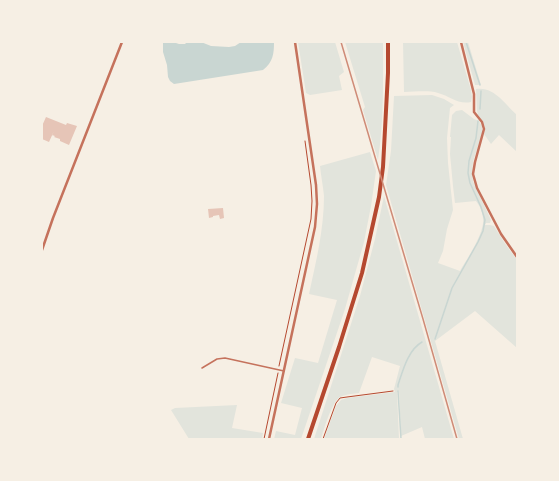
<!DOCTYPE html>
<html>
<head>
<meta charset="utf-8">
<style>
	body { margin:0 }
	#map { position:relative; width:559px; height:481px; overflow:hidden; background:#f6efe4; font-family:"PT Sans Narrow",sans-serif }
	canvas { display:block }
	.frame { position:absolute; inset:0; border:43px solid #f6efe4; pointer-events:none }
</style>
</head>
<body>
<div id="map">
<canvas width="559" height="481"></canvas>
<div class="frame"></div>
</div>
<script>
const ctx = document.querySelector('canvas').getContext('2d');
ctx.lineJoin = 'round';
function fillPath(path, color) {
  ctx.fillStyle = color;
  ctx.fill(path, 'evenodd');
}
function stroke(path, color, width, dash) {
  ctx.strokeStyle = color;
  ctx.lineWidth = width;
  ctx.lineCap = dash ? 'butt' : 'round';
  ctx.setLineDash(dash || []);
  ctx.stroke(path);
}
fillPath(new Path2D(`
	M298,42H335L344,72L339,76L342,90L310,95L306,93Z
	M345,42H383C383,81 384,121 378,160L363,110L365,107Z
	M403,42H457L471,90L472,97L471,102C458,105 450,96 438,93C428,90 415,92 404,92Z
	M463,42H468L481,85H475Z
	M476,89C494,86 505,104 517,115V152L499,135L491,144L484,134L485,127L483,122L478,115L477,111Z
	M432,95L444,99L454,105L450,108L447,138L448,163L453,210L447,229L443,251L438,263L460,271C467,259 485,232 483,219C483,213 480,206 476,201L455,203L453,186L450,154L451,137H450L452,115L456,111L462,110L474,119L479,121L482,126V133L473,162L472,173L473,181L477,190L491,220L490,223H486L485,225H490L494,226L504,242L517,260V348L475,311L435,341L463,439H459L386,185L391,151L394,96Z
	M370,152L376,171L371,206L364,242L345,309L301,439H274L276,431L295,435L302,408L281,403L295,358L318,363L337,300L309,294C316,262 324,229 324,196C323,186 321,176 320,166Z
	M384,196L454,439H425L422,427L401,436L399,391L397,392L399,439H324L336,406L341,400L347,398L395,392L394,389L400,366L372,357L359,393C352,394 343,394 338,399C331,405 324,429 321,439H314L360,296L375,239Z
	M237,405L232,428L263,433L262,439H189L171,410L175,408Z`), '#e2e4dc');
fillPath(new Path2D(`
	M163,42H173L179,44H185L187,42H201L211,46L229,47L235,46L241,42H274C274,54 273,62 263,70L174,84L170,81L168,77L167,65L163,52Z`), '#c9d6d2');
stroke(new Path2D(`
	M466,42L480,85
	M480,109L481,91
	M435,339L452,288L478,242L483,231L485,220L481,207L470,183L468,173L469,161L476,138L478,121
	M398,387V385C403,370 408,350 422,342
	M398,391L401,439`), '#c9d6d2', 1.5);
fillPath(new Path2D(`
	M46,117L66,125L67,123L77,126L69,145L60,141V139L54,137L55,136L52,135L54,131L49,142L42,139V126Z
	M223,208L224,218L220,219L219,215L213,216V217L209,218L208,209Z`), '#e6c5b7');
stroke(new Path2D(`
	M279,366L311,219L312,201L311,185L305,141
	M264,439L278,373
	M323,439L336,403L340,398L347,397L393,391`), '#b5482f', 1);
stroke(new Path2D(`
	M202,368L217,359L225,358L284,371`), '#c5725c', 1.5);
stroke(new Path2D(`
	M461,42L474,94V112L482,122L484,129L475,162L473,174L477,188L501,234L517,257
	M42,250L53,218L122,42
	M269,439L315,227L317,204L316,185L295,42`), '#c5725c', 2.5);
stroke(new Path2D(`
	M308,439L339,347L362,273L379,197L383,167L388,73V42`), '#b5482f', 4);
stroke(new Path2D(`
	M341,42L423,319L457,439`), '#cf8b77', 1.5);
</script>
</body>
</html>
